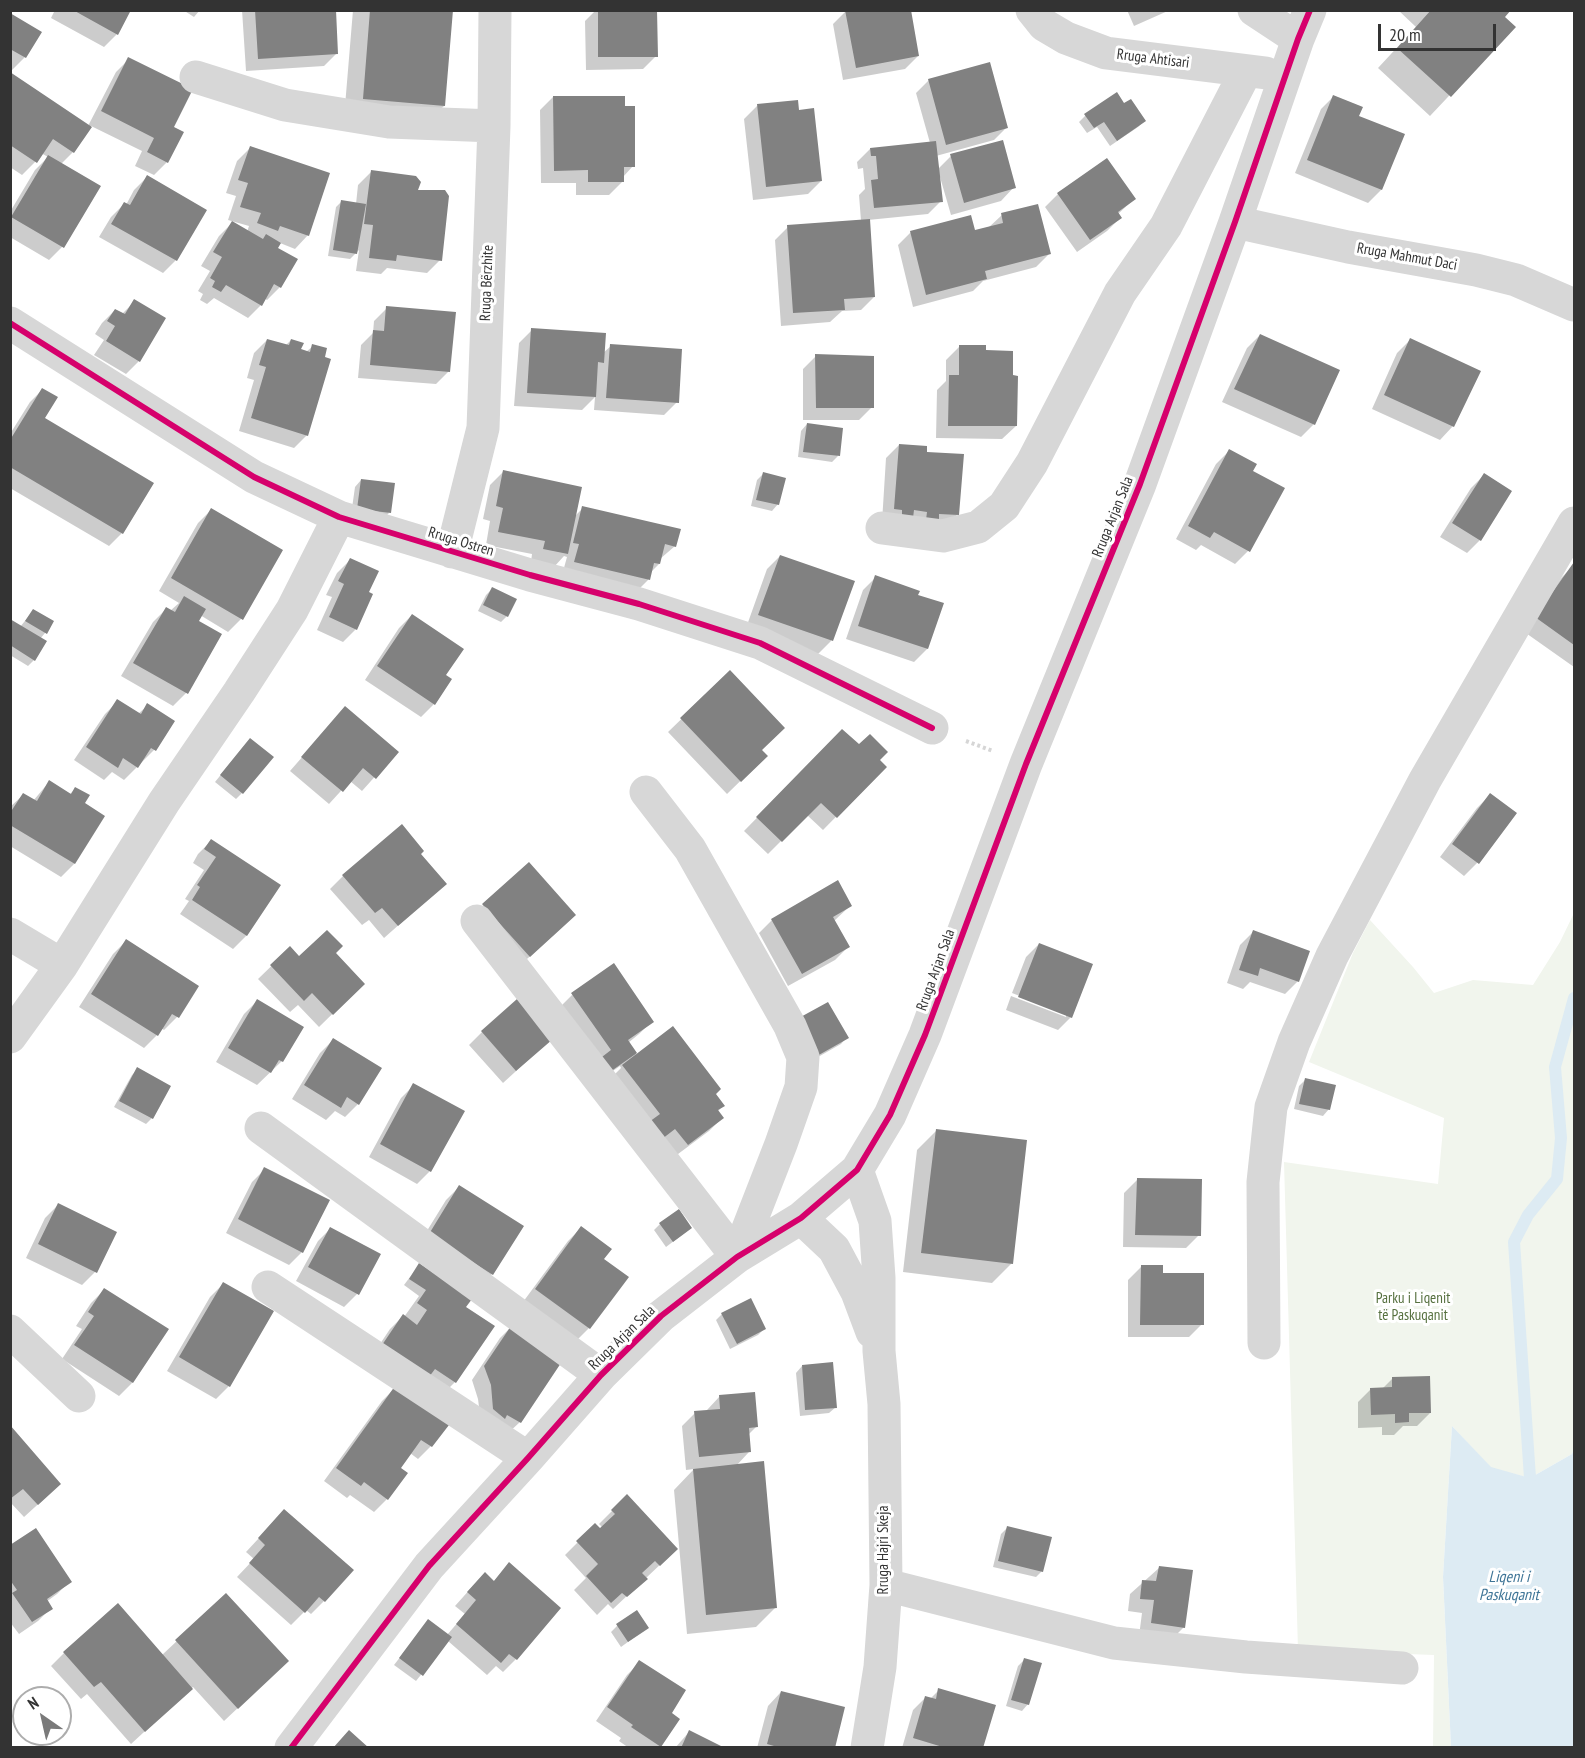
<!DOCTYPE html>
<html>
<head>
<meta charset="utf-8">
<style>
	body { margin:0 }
	#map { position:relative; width:1585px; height:1758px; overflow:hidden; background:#fff; font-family:"PT Sans Narrow",sans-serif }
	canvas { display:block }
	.frame { position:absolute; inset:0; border:12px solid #333; pointer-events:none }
	.north { position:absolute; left:12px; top:1686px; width:60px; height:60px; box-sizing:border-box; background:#fff; border:2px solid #adadad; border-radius:50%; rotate:326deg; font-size:16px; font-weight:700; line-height:24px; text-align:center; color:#333 }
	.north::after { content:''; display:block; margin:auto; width:21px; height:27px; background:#7a7a7a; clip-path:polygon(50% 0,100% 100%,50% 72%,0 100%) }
	.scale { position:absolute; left:1378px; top:24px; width:118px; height:27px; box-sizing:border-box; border:3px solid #333; border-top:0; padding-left:8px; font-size:18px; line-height:21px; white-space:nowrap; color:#333; -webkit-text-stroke:4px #fff; paint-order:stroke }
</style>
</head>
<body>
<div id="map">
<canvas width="1585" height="1758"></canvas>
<div class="frame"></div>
<div class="north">N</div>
<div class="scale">20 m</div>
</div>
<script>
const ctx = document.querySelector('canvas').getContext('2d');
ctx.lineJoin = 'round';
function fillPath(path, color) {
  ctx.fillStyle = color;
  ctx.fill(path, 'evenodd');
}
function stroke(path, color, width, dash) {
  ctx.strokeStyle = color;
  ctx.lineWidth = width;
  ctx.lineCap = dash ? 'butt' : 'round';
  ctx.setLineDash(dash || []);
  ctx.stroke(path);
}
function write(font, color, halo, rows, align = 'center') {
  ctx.font = font + ' "PT Sans Narrow",sans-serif';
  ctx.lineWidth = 6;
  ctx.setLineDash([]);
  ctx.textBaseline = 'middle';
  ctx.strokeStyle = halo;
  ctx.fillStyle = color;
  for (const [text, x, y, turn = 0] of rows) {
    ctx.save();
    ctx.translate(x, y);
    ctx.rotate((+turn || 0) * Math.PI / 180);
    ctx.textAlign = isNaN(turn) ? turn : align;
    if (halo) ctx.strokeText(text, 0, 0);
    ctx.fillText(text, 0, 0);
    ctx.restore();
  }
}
fillPath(new Path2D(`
	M1574,913V1449L1572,1454L1530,1478L1491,1468L1452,1426L1443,1577L1451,1747H1433L1434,1655L1298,1650L1284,1162L1438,1184L1444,1118L1309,1062L1353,953L1370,920L1413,967L1434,993L1473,980L1533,985L1560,942Z`), '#f1f5ed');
fillPath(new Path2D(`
	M1452,1426L1491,1467L1530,1478L1572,1454L1574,1449V1747H1451L1443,1577Z`), '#ddebf3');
fillPath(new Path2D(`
	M55,10H129L117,34L104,47L51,18Z
	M183,10H200L194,17Z
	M242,10H334L337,53L324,66L246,71Z
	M353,10H452L444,106L424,125L344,118Z
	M596,10H656V56L643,69L586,70L585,21Z
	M1127,10H1170L1134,26Z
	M1398,10H1509L1502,17L1513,28L1430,116L1378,68L1416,27Z
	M846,11L918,56L905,69L843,80L833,24Z
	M10,14L25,57L12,70L10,69Z
	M129,59L172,128L167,162L154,175L135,166L142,151L91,126L73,152L61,164L62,247L49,260L10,237V212L35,170L48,157L41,153L35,162L22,175L10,167V74L88,126L116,72Z
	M929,80L1007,127L994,140L936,156L938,169L951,156L1014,187L1001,201L951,215L940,177L939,178L941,201L928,214L868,220L874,297L861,310L842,311L830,322L781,326L775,240L788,227L861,221L859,195L865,189L863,168L858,169L857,162L870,149L930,143L916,93Z
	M1116,94L1124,105L1144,121L1138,127L1110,146L1097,127L1087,133L1079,122L1085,116Z
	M1334,96L1357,117L1381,190L1368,203L1295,173L1321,109Z
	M553,97L633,166L623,177V181L609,195H576V183H541L540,110Z
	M757,106L798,112L821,181L808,194L753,200L744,119Z
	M250,148L308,235L295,249L280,243L276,249L280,287L267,300L264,298L261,305L248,318L214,298L207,304L200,300L203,294L198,291L210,271L201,266L219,236L232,223L247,232L249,226L228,220L236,196L226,193L237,161Z
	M1106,160L1134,199L1117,215L1120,218L1107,231L1077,252L1045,207L1058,194Z
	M371,172L416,192L440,260L427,273L387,268L381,274L356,271L359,250L350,259L328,256L336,207L342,201L356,204L358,185Z
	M147,177L176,260L163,273L99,237L111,217L124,204L126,205L134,190Z
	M1002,215L1049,254L1036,267L983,281L973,291L913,307L898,245L911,232H974L988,228Z
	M135,301L139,361L126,374L94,355L104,340L95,334L102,323L115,310L122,314Z
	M387,308L449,371L436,384L358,378L361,345L373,333L374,321Z
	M532,330L603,353L611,346L677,402L664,415L594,410L595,397L582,410L514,406L519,343Z
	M1260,335L1314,424L1301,437L1222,402L1247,348Z
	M267,340L285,346L291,340L299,350L306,352L313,346L307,435L294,448L239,431L254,380L247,378L254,353Z
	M1410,340L1453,426L1440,440L1372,409L1397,353Z
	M959,347L985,352L1016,426L1002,439L936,438L937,390L946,381V360Z
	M816,356L872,407L859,420H803V369Z
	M43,389V419L152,484L122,533L109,546L10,488V434L30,402Z
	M807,424L838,456L832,462L798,457L801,431Z
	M899,445L925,453L958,514L945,527L882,522L886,458Z
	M1229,451L1251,471L1248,551L1235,564L1201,545L1196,550L1176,539L1216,464Z
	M503,472L575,516L583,508L675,546L660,559L659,564L650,573L648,580L635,593L562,575L567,557L564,556L554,567L531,562L532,554L486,545L490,521L483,519L490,485Z
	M763,474L778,504L772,511L751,506L757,480Z
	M1484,475L1510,492L1480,540L1467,553L1440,537L1471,488Z
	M361,480L389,513L383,519L351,515L355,487Z
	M211,510L241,619L228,632L200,615L197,621L220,635L186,693L173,706L121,676L153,622L166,609L170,611L179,603L159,591L198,523Z
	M780,556L853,582L831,641L818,654L746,628L767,569Z
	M350,560L367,593L356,629L343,642L317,630L332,597L326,595L337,573Z
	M1574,565V667L1523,631L1562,577Z
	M876,577L916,596L942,604L927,649L914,662L846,639L863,590Z
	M492,589L507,616L501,622L478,611L486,595Z
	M33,611L52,622L45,633L40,639L34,660L28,666L10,655V622L20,627Z
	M412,615L444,675L434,704L421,717L365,680L399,628Z
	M730,672L760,750L766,756L727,794L668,732Z
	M118,701L138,714L148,705L154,750L124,780L112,772L104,780L74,760L105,714Z
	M345,708L397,752L362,791L350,781L329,804L290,771Z
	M842,731L885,767L823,830L807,815L768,854L744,831Z
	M244,746L242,793L236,799L215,782Z
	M49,782L69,795L75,789L82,804L74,864L61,877L10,846V807L23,795L33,801Z
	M1490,795L1514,813L1477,863L1464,876L1440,857L1477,808Z
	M211,841L279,886L246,936L233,949L180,914L189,901L185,899L204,870L193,863L198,854Z
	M419,854L445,884L384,938L369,920L362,925L330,889L343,876Z
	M529,864L561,928L516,969L470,918Z
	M850,906L834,921L848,947L835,960L788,986L759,933L772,920Z
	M1253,932L1298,981L1285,994L1250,982L1243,989L1227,983L1240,945Z
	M126,941L197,986L177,1017L164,1030L161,1028L157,1035L144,1048L79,1007L113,954Z
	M1039,944L1071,1017L1058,1030L1006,1010L1011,996L1066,1017V1014L1012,993L1026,957Z
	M290,948L298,958L334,953L363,984L319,1027L298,1005L290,1012L258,979Z
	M572,995L652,1021L639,1034L628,1043L637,1056L715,1094L723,1106L717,1112L722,1118L709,1131L674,1157L610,1079L621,1068L620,1066L593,1085L559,1008Z
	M257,1001L282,1061L257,1085L216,1062L244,1014Z
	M791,1027L847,1037L841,1044L811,1061Z
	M482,1032L538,1051L503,1083L469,1045Z
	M333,1040L358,1104L345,1117L335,1111L326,1120L292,1099L320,1053Z
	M138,1069L152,1118L146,1124L114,1107L132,1075Z
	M1305,1080L1329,1109L1323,1116L1294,1109L1299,1086Z
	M414,1085L430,1171L417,1184L369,1157L401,1098Z
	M936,1131L1012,1263L992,1283L903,1272L917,1150Z
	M265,1169L302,1252L289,1265L226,1233L252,1182Z
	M1137,1180L1199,1235L1186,1248L1123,1247L1124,1193Z
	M459,1187L492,1274L479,1287L417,1247L446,1200Z
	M58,1205L115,1232L95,1272L82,1285L26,1258L45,1218Z
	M660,1224L691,1228L666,1247L654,1230Z
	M331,1228L357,1294L344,1307L296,1281L318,1241Z
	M581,1228L589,1328L576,1341L523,1302L568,1241Z
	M419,1265L464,1307L455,1382L442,1395L370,1359L390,1329L403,1316L404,1317L419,1296L404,1285Z
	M1141,1267L1161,1275L1202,1324L1189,1337H1128V1280Z
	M223,1284L229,1386L216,1399L167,1371L210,1297Z
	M104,1290L167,1330L132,1383L119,1396L62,1359L82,1329L76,1326L91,1303Z
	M722,1314L764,1329L758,1335L730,1349L716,1320Z
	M513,1325L563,1357L520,1422L506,1435L481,1423L478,1399L472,1380L500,1338Z
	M802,1366L836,1407L829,1413L800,1416L796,1373Z
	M1393,1378L1430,1413L1417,1426H1403L1394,1435H1382V1427L1358,1428V1402L1371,1389H1382Z
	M395,1388L431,1446L418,1459L410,1453L399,1468L406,1473L387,1499L374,1512L350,1495L347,1498L324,1481L382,1401Z
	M720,1396L756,1427L748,1435L749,1452L736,1466L776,1607L756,1627L687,1634L674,1490L694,1469L686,1470L682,1426L695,1413L707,1411V1410Z
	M10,1429L46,1497L24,1517L10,1502Z
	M627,1496L663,1562L613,1609L608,1604L597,1615L574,1590L586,1578L565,1555L578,1542L603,1528L599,1524Z
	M284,1511L324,1601L311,1614L306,1610L291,1625L237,1577L254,1559L246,1552Z
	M1007,1528L1042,1571L1036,1577L993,1567L1001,1534Z
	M10,1547L70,1581L57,1594L46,1602L51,1608L38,1621L19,1634L10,1622Z
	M509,1564L516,1659L503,1672L496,1666L487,1675L448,1641L416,1681L394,1665L428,1621L447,1635L465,1614L455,1606L472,1587L493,1582Z
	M1159,1568L1184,1627L1171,1640L1139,1636L1142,1613L1128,1611L1130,1594Z
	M226,1595L274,1674L224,1721L193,1687L131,1744L87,1694L81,1699L51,1666L64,1653L162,1655Z
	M617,1626L647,1628L621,1647L611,1632Z
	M1024,1660L1028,1704L1022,1711L1006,1706L1018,1666Z
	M640,1662L669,1713L678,1719L659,1748H629L619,1741L621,1738L596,1721L627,1675Z
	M939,1690L982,1748H902L913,1710L926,1697L930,1699Z
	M781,1692L834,1748H757L768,1706Z
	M689,1732L722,1748H675Z`), '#0003');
stroke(new Path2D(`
	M1530,1478L1514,1242L1528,1215L1557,1179L1561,1138L1555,1067L1574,998`), '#ddebf3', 12);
fillPath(new Path2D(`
	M73,10H131L118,35Z
	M255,10H336L338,54L258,59Z
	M370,10H453L445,106L363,99Z
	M598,10H657L658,57H598Z
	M845,10H911L919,56L856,68Z
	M1431,10H1511L1505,17L1516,27L1451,97L1397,48Z
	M10,13L42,32L26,58L10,49Z
	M128,57L193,89L174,127L184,132L168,163L147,152L154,138L101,111Z
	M990,62L1008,128L946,145L928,79Z
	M10,72L92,127L74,153L53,139L37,163L10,145Z
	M1117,92L1124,103L1131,99L1146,121L1117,141L1104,122L1094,128L1084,114Z
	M1333,95L1363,107L1359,116L1405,134L1382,190L1307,160Z
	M553,96H625V106H635V167H624V182H588V170L554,171Z
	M798,100L799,110L814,108L822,181L766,187L757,104Z
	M1003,140L1016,188L964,203L950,154Z
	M936,141L943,202L874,208L871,180L878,179L876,156H871L870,148Z
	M250,146L330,173L309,236L280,226L278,231L257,223L261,213L240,207L248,183L238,180Z
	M48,155L101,186L64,248L11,217Z
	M1107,158L1136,199L1118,212L1122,218L1090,240L1057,193Z
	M371,170L416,176L421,182L418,190H445L449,196L442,261L397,255L396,261L369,258L373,225L364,224Z
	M147,175L207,210L177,261L111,224L124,202L130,205Z
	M341,200L366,204L357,254L333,250Z
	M1038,204L1051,254L985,271L987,279L926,295L910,231L971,215L975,230L1003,223L1001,213Z
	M870,219L875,297L844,299L845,310L793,313L787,225Z
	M232,221L263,239L266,234L281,243L278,248L298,259L281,288L274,284L262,306L226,285L221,292L212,287L215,281L210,278L222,257L213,252Z
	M134,299L166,318L140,362L106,341L115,326L107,321L115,309L125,314Z
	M386,306L456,312L450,372L370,365L373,330L384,331Z
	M531,328L606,333L604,363L598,362L596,397L527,393Z
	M1260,334L1340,370L1315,425L1234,389Z
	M1410,338L1481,371L1454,427L1384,395Z
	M267,339L289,345L291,339L304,343L301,349L310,352L312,344L327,348L325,357L331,359L308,436L251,418L266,367L259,365Z
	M610,344L682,349L679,403L606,398Z
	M959,345H986V350L1013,351V375L1018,376L1017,426H948L949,375H959Z
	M815,354L874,356V408H816Z
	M42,388L58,397L45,418L154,483L123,534L10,467V440Z
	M807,423L843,428L840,456L803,452Z
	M899,444L927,446V452L964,454L959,515L939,514V521L926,520L927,512L914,510L913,518L902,517V510L894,509Z
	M1229,449L1257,464L1253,471L1285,488L1250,552L1214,532L1210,538L1188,526Z
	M503,470L582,487L568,554L543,549L545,541L498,532L503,508L496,506Z
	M763,472L786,478L779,505L756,500Z
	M1484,473L1512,491L1481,541L1452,523Z
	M361,479L395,483L391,513L357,509Z
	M582,506L681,529L676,547L665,544L660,564L654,563L650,580L574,562L579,544L573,543Z
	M211,508L283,550L243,620L171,578Z
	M780,555L855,581L833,641L758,615Z
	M350,558L379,571L369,592L373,594L357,630L329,617L344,584L338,581Z
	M1574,562V645L1535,617Z
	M875,575L920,591L918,595L944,603L928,649L858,626Z
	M492,587L517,599L508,617L483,605Z
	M184,596L206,609L199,621L222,634L188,694L133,663L166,607L175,612Z
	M33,609L54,621L47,634L25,621Z
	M412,614L464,649L446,675L452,679L435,705L377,666Z
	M10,619L47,641L35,661L10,645Z
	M730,670L785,728L762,750L768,756L741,782L680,718Z
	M117,699L141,714L147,703L175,721L156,751L151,748L138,768L123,758L118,768L86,747Z
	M345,706L399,752L376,779L363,768L343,792L301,757Z
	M842,729L859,744L870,734L888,752L880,760L887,767L837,818L821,803L782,842L756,817Z
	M250,738L274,757L243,794L220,775Z
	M49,780L71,794L75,787L90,795L85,803L105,816L75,864L10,825V813L23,793L37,801Z
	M1490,793L1517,813L1479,864L1452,844Z
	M402,824L424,851L421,854L447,884L398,926L382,908L375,913L342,875Z
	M211,839L281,885L247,936L192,900L200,887L197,885L216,857L204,849Z
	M529,862L576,915L530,957L482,904Z
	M838,880L852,906L833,917L850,947L802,974L771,919Z
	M327,930L343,946L336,953L365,984L333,1015L312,993L304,1001L270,965L290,946L299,956Z
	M1253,930L1310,951L1299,982L1260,968L1258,976L1239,970Z
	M126,939L199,986L179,1018L172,1014L158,1036L91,994Z
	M1039,943L1093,964L1072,1018L1018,997Z
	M614,963L654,1022L628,1040L637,1053L607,1074L598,1060L611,1050L571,993Z
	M257,999L304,1027L283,1062L279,1060L271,1073L228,1048Z
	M517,999L553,1039L516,1071L481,1031Z
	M828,1002L849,1038L817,1056L797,1019Z
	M673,1026L721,1089L716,1094L725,1106L718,1110L724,1118L688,1145L675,1129L662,1139L649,1122L660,1114L622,1065Z
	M333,1038L382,1068L359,1105L347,1097L341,1108L304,1085Z
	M137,1067L171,1086L153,1119L119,1101Z
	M1305,1078L1336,1085L1330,1110L1299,1104Z
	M413,1083L465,1111L431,1172L380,1144Z
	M936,1129L1027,1140L1013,1264L921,1253Z
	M264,1167L330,1200L303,1253L238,1219Z
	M1137,1178L1202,1179L1201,1236L1135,1235Z
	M459,1185L524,1226L493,1275L429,1234Z
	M58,1203L117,1232L97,1273L38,1244Z
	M679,1209L692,1228L673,1242L659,1223Z
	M581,1226L612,1249L604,1259L629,1277L590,1329L535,1289Z
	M330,1227L381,1254L359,1295L308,1267Z
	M419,1263L472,1299L466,1307L495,1326L456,1383L435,1369L429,1377L382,1345L403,1314L417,1325L427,1310L417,1303L426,1290L409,1279Z
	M1141,1265H1163V1273H1204V1325H1140Z
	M223,1282L274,1311L230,1387L179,1357Z
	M104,1288L169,1329L133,1383L74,1345L94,1316L88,1312Z
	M751,1298L766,1329L737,1344L721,1313Z
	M513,1323L565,1357L521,1423L507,1415L505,1419L493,1409L491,1385L484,1366Z
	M833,1362L837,1408L805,1410L802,1365Z
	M1430,1376L1431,1413H1409V1422L1395,1423V1414L1371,1415L1370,1388L1392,1387V1377Z
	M395,1386L449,1425L432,1447L421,1440L401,1468L408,1473L388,1500L364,1482L361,1486L336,1468Z
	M755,1392L758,1427L749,1428L751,1452L699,1457L694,1411L720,1409L719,1395Z
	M10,1425L61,1484L38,1505L23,1489L10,1499Z
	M764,1461L777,1608L706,1615L693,1469Z
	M627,1494L678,1549L660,1566L655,1561L642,1573L648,1579L627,1597L622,1593L611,1603L586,1576L598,1564L576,1541L595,1523L600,1528L615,1514L611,1510Z
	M284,1509L354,1570L325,1602L319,1597L305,1613L249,1563L265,1545L258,1538Z
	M1007,1526L1052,1537L1043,1572L998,1561Z
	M36,1528L72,1582L47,1599L53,1609L32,1622L12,1593L17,1590L10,1580V1545Z
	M509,1562L561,1608L517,1660L509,1654L501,1663L456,1624L476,1600L467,1592L485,1572L494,1581Z
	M1159,1566L1193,1570L1185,1628L1151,1623L1154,1600L1140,1599L1142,1580L1156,1581Z
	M226,1593L289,1661L238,1709L175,1640Z
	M118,1603L193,1689L145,1732L101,1682L94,1687L63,1652Z
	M637,1610L649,1628L628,1642L616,1624Z
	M428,1619L452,1637L423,1676L399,1658Z
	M1024,1658L1042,1663L1029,1705L1011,1700Z
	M639,1660L686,1690L672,1713L680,1719L661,1747L631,1727L633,1725L607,1707Z
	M938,1688L996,1705L983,1748H946L913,1738L925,1696L936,1699Z
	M781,1691L845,1707L835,1748H781L767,1744Z
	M349,1730L369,1748H333Z
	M689,1730L725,1748H681Z`), '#818181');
stroke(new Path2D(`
	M966,741L993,751`), '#d6d6d6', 4, [3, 3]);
stroke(new Path2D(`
	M1032,10L1044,25L1066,38L1106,53L1266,73
	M1254,10L1298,39
	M196,77L285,105L389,122L494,126
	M1235,222L1348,247L1476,270L1516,280L1574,305
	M10,323L254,477L339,517L530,575L639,604L760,643L932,728
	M882,528L943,536L978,527L1004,506L1032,463L1120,293L1166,226L1246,71
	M452,552L483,428L494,126L495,10
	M646,792L690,849L790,1026L803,1057L801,1087L781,1144L737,1257
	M477,921L737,1257
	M10,934L62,965
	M10,1037L62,965L164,802L239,692L292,610L339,517
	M261,1128L601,1375
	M857,1170L875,1221L879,1278V1351L884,1404L886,1585L880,1667L867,1748
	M801,1218L834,1249L857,1292L872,1332
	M268,1287L528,1458
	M10,1331L79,1396
	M1264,1343L1263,1182L1271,1107L1294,1042L1332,956L1425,780L1574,523
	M886,1585L1114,1643L1246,1657L1402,1668
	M291,1748L429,1566L528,1458L601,1375L661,1316L737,1257L801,1218L857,1170L890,1115L925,1035L1026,764L1140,484L1235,222L1298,39L1310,10`), '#d7d7d7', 33);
stroke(new Path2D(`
	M10,323L254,477L339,517L530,575L639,604L760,643L932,728
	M291,1748L429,1566L528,1458L601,1375L661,1316L737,1257L801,1218L857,1170L890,1115L925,1035L1026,764L1140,484L1235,222L1298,39L1310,10`), '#d6006c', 6);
write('15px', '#333', '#fff', [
	["Rruga Ahtisari",1153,59,7],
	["Rruga Mahmut Daci",1407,257,10],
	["Rruga Bërzhite",487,283,-88],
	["Rruga Arjan Sala",1113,517,-68],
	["Rruga Ostren",461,542,17],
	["Rruga Arjan Sala",936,970,-70],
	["Rruga Arjan Sala",622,1338,-44],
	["Rruga Hajri Skeja",884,1550,-90]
]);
write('15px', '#56703f', '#fff', [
	["Parku i Liqenit",1413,1299],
	["të Paskuqanit",1413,1316]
]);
write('italic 16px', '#3f7597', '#fff', [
	["Liqeni i",1509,1577],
	["Paskuqanit",1509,1595]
]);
</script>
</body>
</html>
